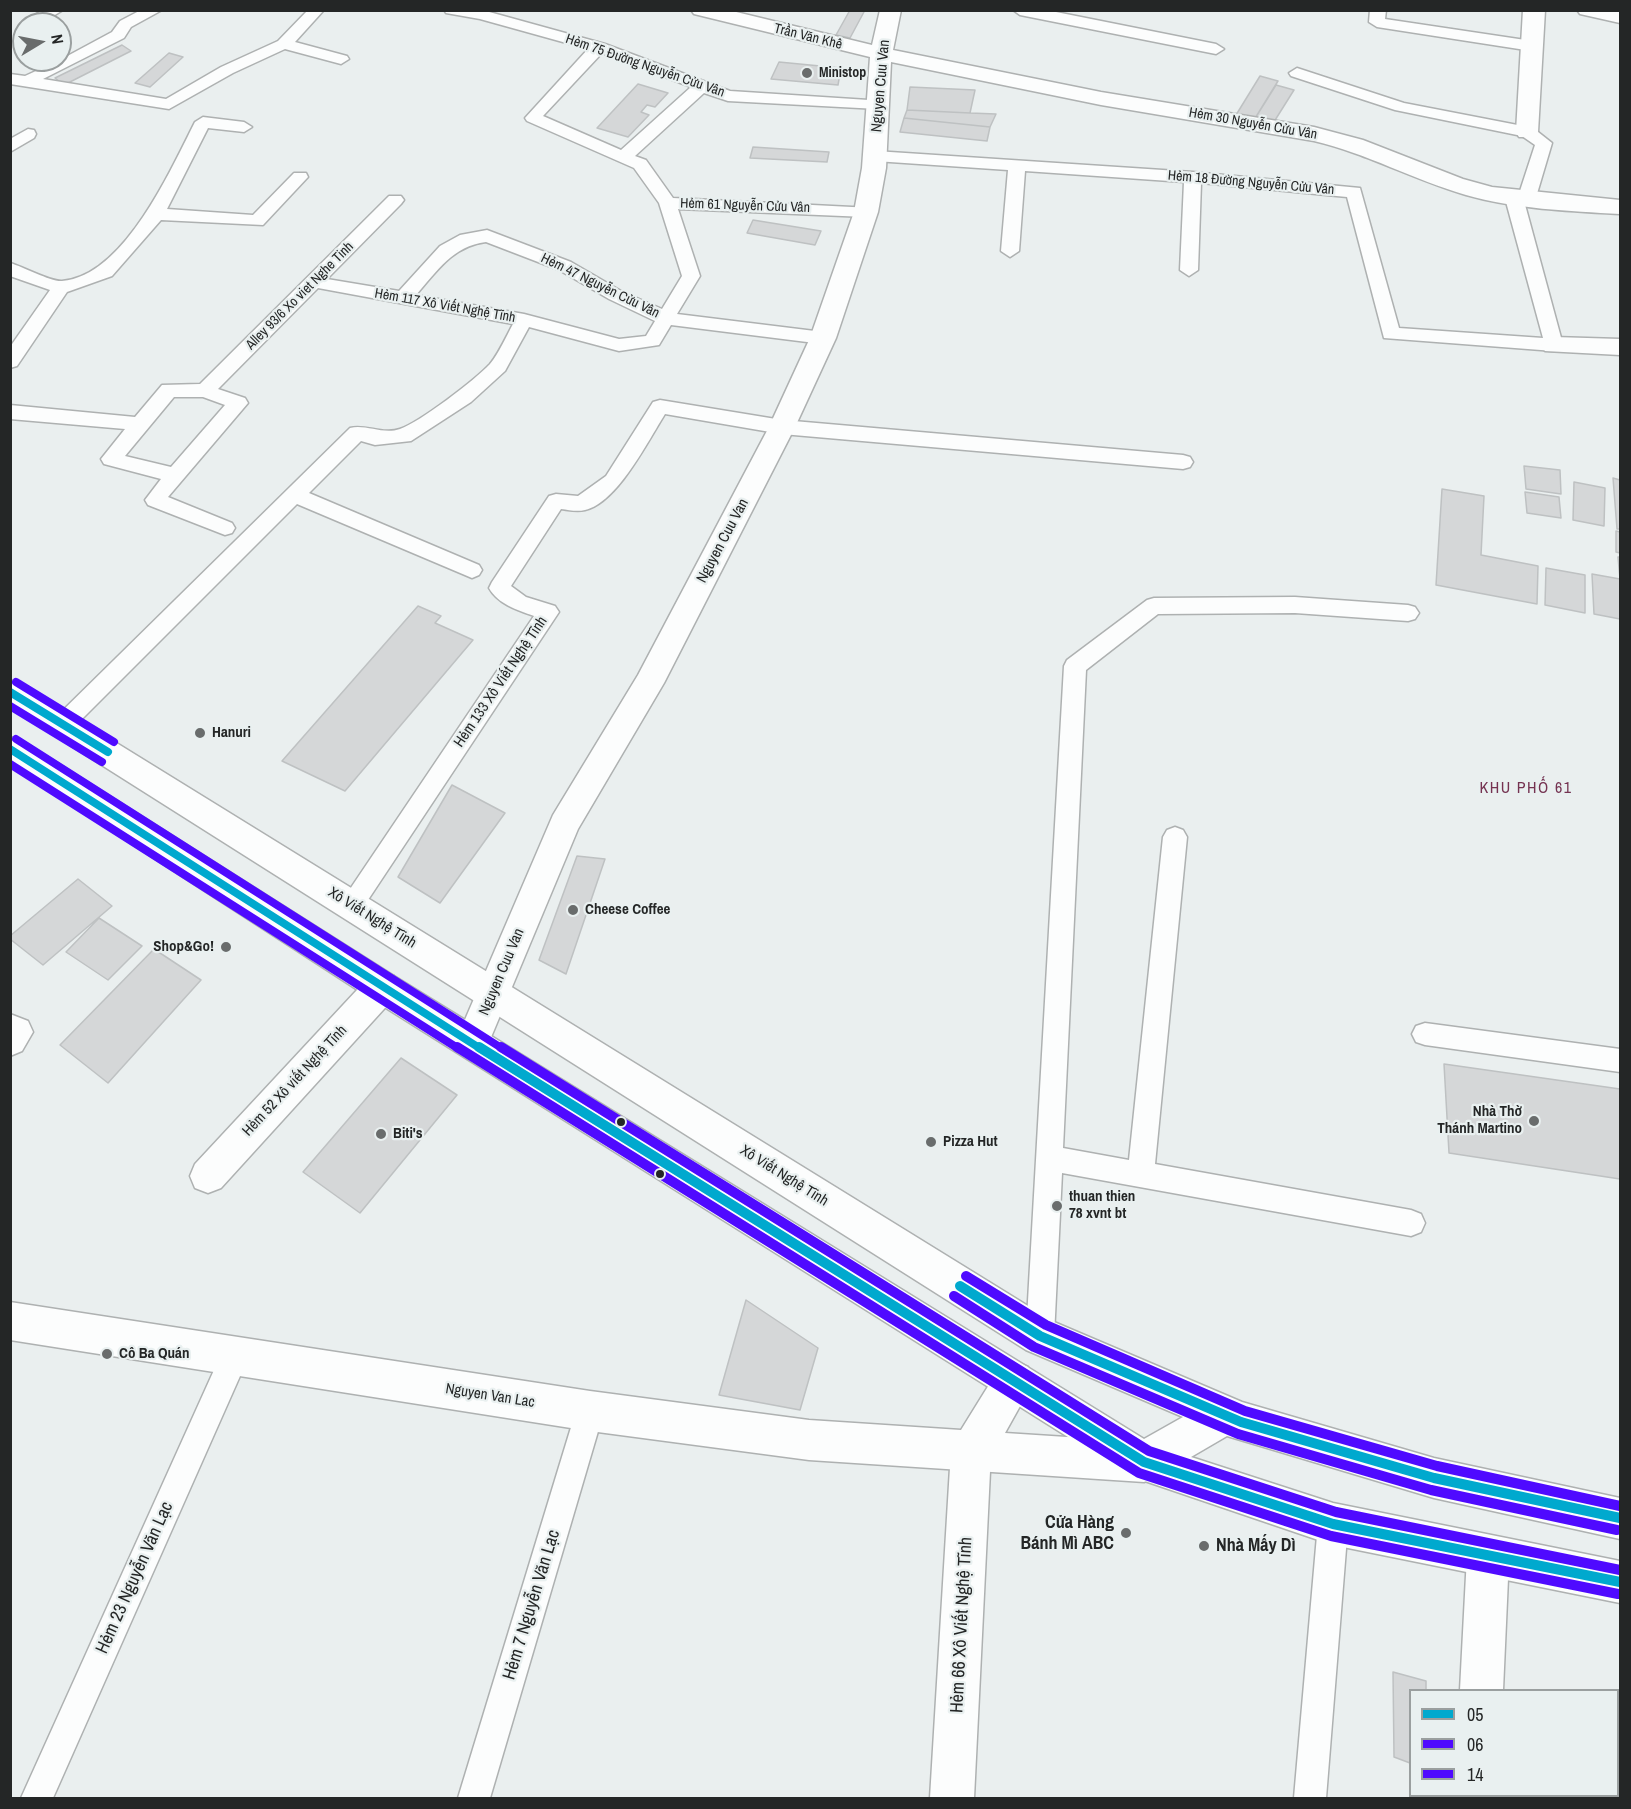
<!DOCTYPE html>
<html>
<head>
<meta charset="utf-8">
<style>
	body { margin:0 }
	#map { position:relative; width:1631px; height:1809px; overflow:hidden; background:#eaefef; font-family:"Archivo Narrow",sans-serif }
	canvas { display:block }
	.frame { position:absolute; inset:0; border:12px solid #242626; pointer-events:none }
	.legend { position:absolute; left:1409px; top:1689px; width:210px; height:108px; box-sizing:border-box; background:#e9f0f0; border:2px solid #9a9f9f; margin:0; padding:8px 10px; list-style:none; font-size:18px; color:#242626 }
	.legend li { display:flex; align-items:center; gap:12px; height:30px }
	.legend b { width:30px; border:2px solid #9a9f9f }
	.north { position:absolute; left:12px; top:12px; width:60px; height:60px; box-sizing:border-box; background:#e9f0f0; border:2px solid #9a9f9f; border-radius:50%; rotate:80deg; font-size:16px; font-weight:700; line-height:24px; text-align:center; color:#242626 }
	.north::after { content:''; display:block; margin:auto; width:21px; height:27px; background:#696c6c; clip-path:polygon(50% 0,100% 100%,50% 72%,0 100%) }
</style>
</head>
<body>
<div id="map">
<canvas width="1631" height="1809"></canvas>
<div class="frame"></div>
<ul class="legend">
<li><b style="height:8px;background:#00a9ce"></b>05</li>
<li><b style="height:8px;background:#4f0aff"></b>06</li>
<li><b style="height:8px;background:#4f0aff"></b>14</li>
</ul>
<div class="north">N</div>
</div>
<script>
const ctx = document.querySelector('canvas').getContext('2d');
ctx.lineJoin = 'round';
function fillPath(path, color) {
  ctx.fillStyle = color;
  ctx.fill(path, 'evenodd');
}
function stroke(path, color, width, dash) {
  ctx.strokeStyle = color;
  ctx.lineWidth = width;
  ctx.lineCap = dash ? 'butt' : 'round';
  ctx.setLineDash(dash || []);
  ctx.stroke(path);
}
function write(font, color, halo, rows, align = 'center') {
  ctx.font = font + ' "Archivo Narrow",sans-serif';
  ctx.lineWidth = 4.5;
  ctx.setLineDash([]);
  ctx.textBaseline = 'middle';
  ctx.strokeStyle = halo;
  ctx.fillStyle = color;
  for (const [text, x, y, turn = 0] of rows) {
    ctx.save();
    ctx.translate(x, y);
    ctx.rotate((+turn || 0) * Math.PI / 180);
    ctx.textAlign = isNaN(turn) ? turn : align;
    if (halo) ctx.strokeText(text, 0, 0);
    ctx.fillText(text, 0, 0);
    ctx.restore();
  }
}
const building = new Path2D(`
	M850,10H865L850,38L836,35Z
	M122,45L131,51L64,85L55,78Z
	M169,53L183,57L150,87L135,83Z
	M779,62L841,68L838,85L771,79Z
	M1260,76L1278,81L1254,120L1236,115Z
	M638,84L668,93L655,107L647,105L641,112L649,115L628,137L597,128Z
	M1276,85L1294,90L1272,125L1254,120Z
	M910,87L975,90L970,113L907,110Z
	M907,110L970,113L996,114L990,127L904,118Z
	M904,118L990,127L987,141L900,132Z
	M753,147L829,152L827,162L750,158Z
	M753,220L821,231L815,245L747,233Z
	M1524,466L1560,470L1561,494L1526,489Z
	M1613,478L1620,480V529H1617Z
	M1574,482L1605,488L1604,526L1573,520Z
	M1442,489L1484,496L1481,555L1538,566L1537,604L1436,585Z
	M1525,492L1559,497L1561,518L1527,513Z
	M1616,531L1620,532V553L1616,552Z
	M1618,557H1620V619L1594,614L1592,574L1620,579Z
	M1546,568L1585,575V613L1545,605Z
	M418,606L441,616L435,623L473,640L345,791L282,761Z
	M452,785L505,813L440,903L398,877Z
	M577,856L605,859L566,974L539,960Z
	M78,879L112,906L43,965L10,939V936Z
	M99,918L142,946L108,980L66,952Z
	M154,949L201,980L108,1083L60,1045Z
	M401,1058L457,1095L360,1213L303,1172Z
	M1444,1064L1620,1089V1179L1449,1153Z
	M746,1300L818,1348L800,1410L719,1395Z
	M1393,1672L1426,1681V1690H1410V1763L1394,1757Z`);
fillPath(building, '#d5d7d8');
stroke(building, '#bec1c2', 1.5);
const lane = new Path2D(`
	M43,10H63L40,24H24L23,27L20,24Z
	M141,10H162L131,27L124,38L43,79L166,99L221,67L278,41L308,10H324L295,42L347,56L349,59L341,64L285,49L233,73L169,109L10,84V74L25,76L60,60L112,32L120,21Z
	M444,10H482L605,44L730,91L884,101L886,104L878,109L728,101L704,93L635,156L646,160L673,198L872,208L875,212L866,217L678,209L700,276L677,314L823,332L830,334L832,338L830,342L823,344L671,325L659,345L619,351L529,327L505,371L471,402L411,441L375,445L361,441L309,493L479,565L482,570L479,575L472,578L465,575L297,504L71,730L63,733L55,730L52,724L55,718L350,428C366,424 383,435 400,429C420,422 475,380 490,364C499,353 506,337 513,324L318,288L218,389L245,398L248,403L168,497L232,523L235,528L232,533L225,535L148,505L145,500L161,479L104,464L101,459L125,429L10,419V405L135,417L162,385L200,384L389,196H401L404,200L401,204L327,279L399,291L440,246L460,235L487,230L571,262L621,291L662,309L682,276L659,203L634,168L527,121L525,118L588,49L480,19L446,13ZM602,53L691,87L621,150L543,116ZM486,242L559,270L609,299L655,321L646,336L619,339L524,314L416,295C437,271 453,246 486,242ZM174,397H203L225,405L171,467L125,456Z
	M1013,10H1046L1216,44L1224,49L1216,54L1020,15Z
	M1370,10H1386L1385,19L1532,41L1540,46L1532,51L1377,27L1369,22Z
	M1297,68L1404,103L1533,128L1552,143L1536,197L1533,201H1524L1563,345L1561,349L1554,351L1384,338L1347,197L1201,183L1198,270L1189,276L1180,270L1184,182L1025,171L1019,251L1010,257L1001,251L1008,170L875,161L867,156L875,151L1193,172L1360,188L1399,328L1543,338L1505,198L1508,194H1519L1535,145L1522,136L1395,110L1291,76L1289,73Z
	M203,117L244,122L252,127L244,132L208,128L167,209L253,215L294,173H306L308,177L263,225L161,220L112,276L67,292L17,366L10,368V347L50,290L10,276V263C24,267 51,282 62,281C124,276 170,171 195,122Z
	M28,129L34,130L36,134L34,138L10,152V139Z
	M660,400L782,420L1183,455L1190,457L1193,462L1190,467L1183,469L782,434L665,414C648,441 617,503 585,510C577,512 569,510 561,509L511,586L526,597L555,606L559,612L360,912L352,915L344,912L340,905L344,898L534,616C517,610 498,604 489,588L492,582L549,496L556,494L578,496L606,476L653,402Z
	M1295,597L1408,605L1415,607L1419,613L1415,619L1408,621L1295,613L1158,614L1086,670L1063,1148L1129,1160L1163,837L1167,830L1175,827L1183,830L1187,837L1155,1164L1411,1210L1421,1214L1425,1223L1421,1232L1411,1236L1062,1173L1054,1336L1050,1346L1040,1350L1030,1346L1026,1336L1064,666L1067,660L1147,600L1154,598Z
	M1425,1023L1620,1049V1072L1425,1045L1416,1042L1412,1034L1416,1026Z
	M234,1344L244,1348L248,1358L53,1798H21L224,1348Z
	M590,1397L600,1401L604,1411L490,1798H458L576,1411L580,1401Z
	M1333,1509L1344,1513L1348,1524L1326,1798H1294L1318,1524L1322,1513Z`);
const street = new Path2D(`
	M691,10H728L872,45L880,10H901L893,50L1101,92L1314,127L1363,140L1463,179L1492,187L1620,200V214C1569,211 1515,209 1466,195C1414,180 1366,153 1314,141L1101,105L891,62L886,168L878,212L836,338L795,427L664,683L578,829L484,1054L472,1059L460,1054L455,1043L553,815L638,675L769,427L810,338L854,212L862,168L870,57L694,14Z
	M1523,10H1545L1538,132L1535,137H1519L1516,132Z
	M1577,10L1620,11V23L1580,14Z
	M1554,337L1620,339V355L1545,351L1541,345L1545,339Z
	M382,972L394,976L399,987L394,998L221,1188L208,1193L195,1188L190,1176L195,1164L370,976Z
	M10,1014L28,1021L33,1032L22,1051L10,1056Z
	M971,1431L985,1437L991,1451L974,1798H930L951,1451L957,1437Z
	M1488,1535L1503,1541L1509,1556L1503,1690H1460L1467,1556L1473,1541Z
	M1453,1796H1497V1798H1453Z`);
const secondary = new Path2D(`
	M10,1302L590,1391L809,1420L961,1430L1000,1367L1014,1361L1028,1367L1034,1381L1005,1433L1144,1442L1158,1448L1164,1462L1158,1476L1144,1482L809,1460L590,1431L10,1340Z`);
const primary = new Path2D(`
	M10,680L21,684L1054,1322L1242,1402L1434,1458L1620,1498V1539L1434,1498L1227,1436L1191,1457L1333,1503L1620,1561V1603L1333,1545L1130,1476L370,998L10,765V737L21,740L394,976L1144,1439L1183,1417L1026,1350L10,707Z`);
stroke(lane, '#aeb1b1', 3);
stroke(street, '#aeb1b1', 3);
stroke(secondary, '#aeb1b1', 3);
stroke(primary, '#aeb1b1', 3);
fillPath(lane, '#fcfdfd');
fillPath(street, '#fcfdfd');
fillPath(secondary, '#fcfdfd');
fillPath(primary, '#fcfdfd');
stroke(new Path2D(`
	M10,692L108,752
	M10,749L481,1049`), '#00a9ce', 8);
stroke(new Path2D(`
	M479,1047L1144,1462L1333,1524L1620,1582
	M960,1286L1040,1336L1241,1422L1434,1478L1620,1518`), '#00a9ce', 10);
stroke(new Path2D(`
	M10,706L102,762
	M10,764L459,1049`), '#4f0aff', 8);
stroke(new Path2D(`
	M457,1047L1139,1473L1331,1536L1618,1594
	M954,1296L1034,1347L1238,1434L1431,1490L1617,1530`), '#4f0aff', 10);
stroke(new Path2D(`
	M16,682L114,742
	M16,739L503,1049`), '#4f0aff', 8);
stroke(new Path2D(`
	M501,1047L1149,1451L1336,1512L1620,1570
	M966,1276L1046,1325L1245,1411L1437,1466L1620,1506`), '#4f0aff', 10);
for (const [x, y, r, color] of [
	[807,73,6,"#696c6c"],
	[200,733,6,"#696c6c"],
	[573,910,6,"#696c6c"],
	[226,947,6,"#696c6c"],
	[1534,1121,6,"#696c6c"],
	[621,1122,5,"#242626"],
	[381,1134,6,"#696c6c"],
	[931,1142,6,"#696c6c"],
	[660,1174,5,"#242626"],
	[1057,1206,6,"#696c6c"],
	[107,1354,6,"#696c6c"],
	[1126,1533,6,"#696c6c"],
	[1204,1546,6,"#696c6c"]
]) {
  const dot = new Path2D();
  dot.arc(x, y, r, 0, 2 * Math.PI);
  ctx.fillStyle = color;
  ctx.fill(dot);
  stroke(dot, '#e9f0f0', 2);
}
write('14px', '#242626', '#e9f0f0', [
	["Trần Văn Khê",808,37,14],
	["Hẻm 75 Đường Nguyễn Cửu Vân",645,66,19],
	["Hẻm 30 Nguyễn Cửu Vân",1253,124,10],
	["Hẻm 18 Đường Nguyễn Cửu Vân",1251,183,5],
	["Hẻm 61 Nguyễn Cửu Vân",745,206,2],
	["Hẻm 47 Nguyễn Cửu Vân",600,286,26],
	["Alley 93/6 Xo viet Nghe Tinh",300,296,-45],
	["Hẻm 117 Xô Viết Nghệ Tĩnh",445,306,10]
]);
write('bold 14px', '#242626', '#e9f0f0', [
	["Ministop",819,73]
], 'left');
write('15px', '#242626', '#e9f0f0', [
	["Nguyen Cuu Van",881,86,-85],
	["Nguyen Cuu Van",723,541,-62],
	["Hẻm 133 Xô Viết Nghệ Tĩnh",501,682,-56],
	["Xô Viết Nghệ Tĩnh",372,918,32],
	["Nguyen Cuu Van",502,972,-67],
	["Hẻm 52 Xô viết Nghệ Tĩnh",295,1081,-47],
	["Xô Viết Nghệ Tĩnh",784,1176,32],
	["Nguyen Van Lac",490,1396,9]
]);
write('bold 15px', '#242626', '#e9f0f0', [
	["Hanuri",212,733],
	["Cheese Coffee",585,910],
	["Shop&Go!",214,947,"right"],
	["Nhà Thờ",1522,1112,"right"],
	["Thánh Martino",1522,1129,"right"],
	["Biti's",393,1134],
	["Pizza Hut",943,1142],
	["thuan thien",1069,1197],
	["78 xvnt bt",1069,1214],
	["Cô Ba Quán",119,1354]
], 'left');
ctx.letterSpacing = '1.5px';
write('16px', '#753351', '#e9f0f0', [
	["KHU PHỐ 61",1526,789]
]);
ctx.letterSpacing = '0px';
write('bold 18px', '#242626', '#e9f0f0', [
	["Cửa Hàng",1114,1523],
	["Bánh Mì ABC",1114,1544],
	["Nhà Mấy Dì",1216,1546,"left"]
], 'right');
write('18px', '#242626', '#e9f0f0', [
	["Hẻm 23 Nguyễn Văn Lạc",135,1578,-66],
	["Hẻm 7 Nguyễn Văn Lạc",532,1605,-73],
	["Hẻm 66 Xô Viết Nghệ Tĩnh",962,1625,-87]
]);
</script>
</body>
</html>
